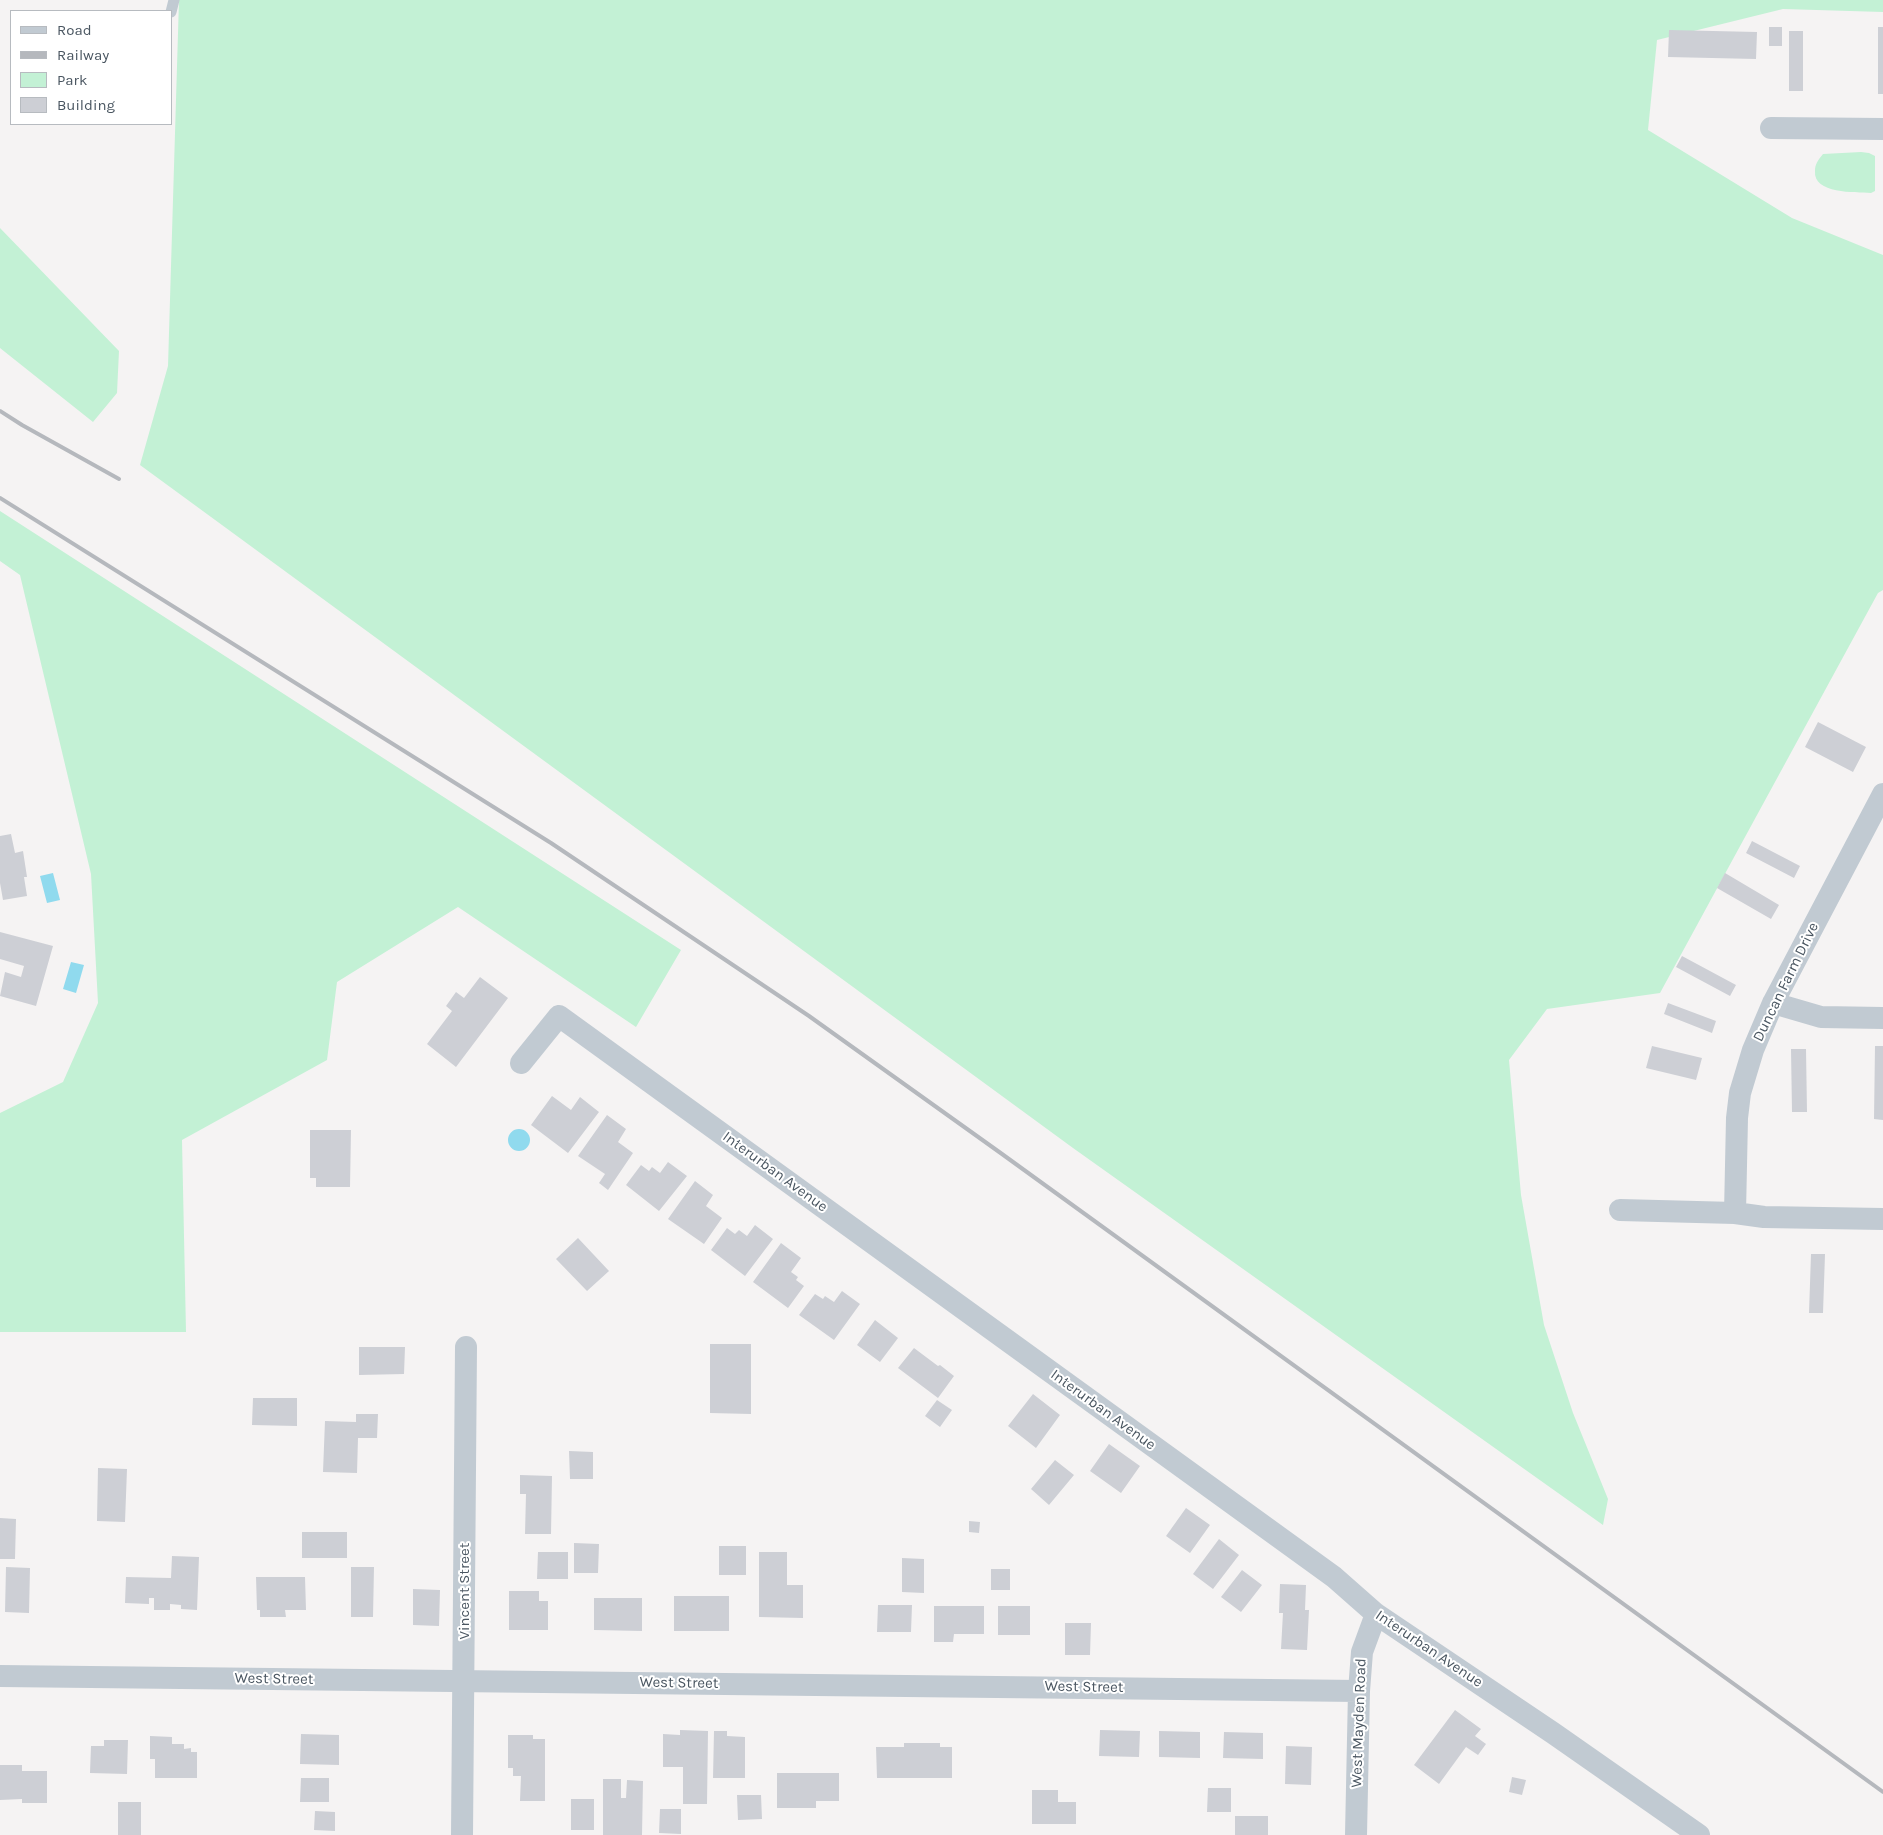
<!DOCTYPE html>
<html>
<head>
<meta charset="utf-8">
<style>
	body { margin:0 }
	#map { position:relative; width:1883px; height:1835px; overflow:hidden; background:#f5f3f3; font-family:Karla,sans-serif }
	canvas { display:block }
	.legend { position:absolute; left:10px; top:10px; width:162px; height:115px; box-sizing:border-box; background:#fff; border:1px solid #b7bbc0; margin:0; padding:6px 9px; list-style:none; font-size:15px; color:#4a5661 }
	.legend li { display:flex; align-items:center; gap:10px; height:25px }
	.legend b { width:25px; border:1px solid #b7bbc0 }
</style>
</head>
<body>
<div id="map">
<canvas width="1883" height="1835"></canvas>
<ul class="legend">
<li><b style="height:6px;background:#c1cad2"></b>Road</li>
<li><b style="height:6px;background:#b5b8bd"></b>Railway</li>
<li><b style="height:14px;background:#c3f1d5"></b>Park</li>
<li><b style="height:14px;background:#cdcfd5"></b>Building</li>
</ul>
</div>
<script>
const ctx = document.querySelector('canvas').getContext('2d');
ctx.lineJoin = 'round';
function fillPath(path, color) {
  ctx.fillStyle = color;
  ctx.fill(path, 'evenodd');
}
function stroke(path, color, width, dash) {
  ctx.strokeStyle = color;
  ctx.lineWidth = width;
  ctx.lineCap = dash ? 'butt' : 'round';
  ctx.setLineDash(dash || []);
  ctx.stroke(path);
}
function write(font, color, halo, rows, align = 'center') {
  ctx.font = font + ' Karla,sans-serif';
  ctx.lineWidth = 4;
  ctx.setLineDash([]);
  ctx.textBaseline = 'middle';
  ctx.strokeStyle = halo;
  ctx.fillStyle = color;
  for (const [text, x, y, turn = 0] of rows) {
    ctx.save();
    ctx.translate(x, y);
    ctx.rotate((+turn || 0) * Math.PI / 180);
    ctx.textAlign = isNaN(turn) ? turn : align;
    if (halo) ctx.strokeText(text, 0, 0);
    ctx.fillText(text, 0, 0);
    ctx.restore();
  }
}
fillPath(new Path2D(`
	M179,0H1883V12L1783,9L1657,40L1648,130L1792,218L1883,255V590L1878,593L1660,993L1547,1009L1509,1060L1521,1195L1544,1325L1573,1413L1608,1499L1603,1525L1073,1148L140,465L168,366Z
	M1861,152L1869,153L1875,156V191L1871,193C1855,192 1813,194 1815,171C1815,164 1818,160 1823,154Z
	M0,228L119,351L117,393L93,422L0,348Z
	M0,511L681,950L636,1027L458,907L337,982L327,1060L182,1140L186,1332H0V1113L63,1082L98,1003L91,874L20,575L0,561Z`), '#c3f1d5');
fillPath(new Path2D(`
	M53,873L60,900L47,903L40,876Z
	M71,962L84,965L76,993L63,989Z
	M508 1140a11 11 0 1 1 22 0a11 11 0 1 1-22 0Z`), '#90daee');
fillPath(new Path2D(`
	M1769,27H1782V46H1769Z
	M1878,27H1883V94H1878Z
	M1669,30L1757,32L1756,59L1668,57Z
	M1789,31H1803V91H1789Z
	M1818,722L1866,747L1853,772L1805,747Z
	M11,834L15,853L23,851L27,877H24L27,896L3,900L0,883V836Z
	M1752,841L1800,866L1794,878L1746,853Z
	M1725,873L1779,905L1771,919L1717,888Z
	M0,932L53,946L36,1006L0,996L5,972L21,977L24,966L0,959Z
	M1682,956L1736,985L1730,996L1676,967Z
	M480,977L508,998L456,1067L427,1044L452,1011L446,1006L456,992L464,998Z
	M1668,1003L1716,1021L1712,1033L1664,1014Z
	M1652,1046L1702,1058L1696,1080L1646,1068Z
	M1875,1046H1883V1120L1874,1119Z
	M1791,1049H1806L1807,1112H1792Z
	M552,1096L571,1110L580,1097L599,1112L568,1153L531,1125Z
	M607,1115L626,1129L618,1142L633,1153L608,1190L599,1183L605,1174L578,1156Z
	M310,1130H351L350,1187H316V1178H310Z
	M668,1162L687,1176L659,1211L626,1185L641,1165L649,1171L652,1167L660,1173Z
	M695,1181L713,1195L706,1206L722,1218L704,1244L668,1219Z
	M755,1225L773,1239L745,1276L711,1250L727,1228L735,1234L739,1230L747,1236Z
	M578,1238L609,1271L587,1291L556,1259Z
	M781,1243L801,1258L791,1272L798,1277L796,1280L804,1286L788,1308L753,1282Z
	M1811,1254H1825L1823,1313H1809Z
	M842,1291L860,1304L834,1340L799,1315L815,1294L823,1299L825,1296L834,1302Z
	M875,1320L898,1338L880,1362L857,1345Z
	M710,1344H751V1414L710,1413Z
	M359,1347H405L404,1374L359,1375Z
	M914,1348L938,1366L940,1365L954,1376L938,1398L898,1368Z
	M1033,1394L1060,1415L1036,1448L1008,1426Z
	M253,1398H297V1426L252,1425Z
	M937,1400L952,1410L940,1427L925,1416Z
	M356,1414H378L377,1438H358L357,1473L323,1472L325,1421L356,1422Z
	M1109,1444L1140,1466L1121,1493L1090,1471Z
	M569,1451L593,1452V1479H570Z
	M1055,1460L1074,1475L1049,1505L1031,1489Z
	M98,1468L127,1469L125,1522L97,1521Z
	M520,1475L552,1476L551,1534H525L526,1494H520Z
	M1186,1508L1210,1525L1190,1553L1166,1536Z
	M0,1518L16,1519L15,1559H0Z
	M969,1521L980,1522L979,1533L969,1532Z
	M302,1532H347V1558H302Z
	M1219,1539L1239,1555L1213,1589L1193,1574Z
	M574,1543L599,1544L598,1573H574Z
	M719,1546H746V1575H719Z
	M538,1552H568V1579H537Z
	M759,1552H787V1585H803V1618L759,1617Z
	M172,1556L199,1557L197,1610L181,1609V1605L170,1604V1610H154V1598H149V1604L125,1603L126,1577L171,1578Z
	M902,1558L924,1559V1593L902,1592Z
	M6,1567L30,1568L29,1613L5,1612Z
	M351,1567H374L373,1617H351Z
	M991,1569H1010V1590H991Z
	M1242,1570L1262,1585L1241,1612L1221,1597Z
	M256,1577H305L306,1610H285L286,1617H260V1610H257Z
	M1280,1584L1306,1585L1305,1610H1309L1307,1650L1281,1649L1283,1613H1279Z
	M413,1589L440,1590L439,1626L413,1625Z
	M509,1591H539V1601H548V1630H509Z
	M674,1596H729V1631H674Z
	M594,1598H642V1631L594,1630Z
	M878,1605H912L911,1632H877Z
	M934,1606H984V1634H954L953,1642H934Z
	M998,1606H1030V1635H998Z
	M1065,1623H1091L1090,1655H1065Z
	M1455,1710L1481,1729L1475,1736L1486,1744L1478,1755L1466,1747L1439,1784L1414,1765Z
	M680,1730L708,1731L707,1804H683V1767H663V1734L680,1735Z
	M1100,1730L1140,1731L1139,1757L1099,1756Z
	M714,1731H727V1736L745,1737V1778H713Z
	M1159,1731L1200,1732V1758L1159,1757Z
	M1224,1732L1263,1733V1759L1223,1758Z
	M301,1734L339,1735V1765L300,1764Z
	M508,1735H533V1739H545V1801H520L521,1776H513V1768H508Z
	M150,1736L172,1737V1744H184V1749L191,1748V1752H197V1778H155V1759H150Z
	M104,1740H128L127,1774L90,1773L91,1746H104Z
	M904,1743H940V1747H952V1778H877L876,1747H904Z
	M1286,1746L1312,1747L1311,1785L1285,1784Z
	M0,1765H22V1771H47V1803H22V1799L0,1800Z
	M777,1773H839V1801H816V1808H777Z
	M1512,1777L1526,1780L1522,1795L1509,1792Z
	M301,1778H329V1802H300Z
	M603,1779H621V1798H626L627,1780L643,1781L642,1835H603Z
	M1208,1788H1231V1812H1207Z
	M1032,1790H1058V1802H1076V1824H1032Z
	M737,1795H761L762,1819L738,1820Z
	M571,1799H594V1830H571Z
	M118,1802H141V1835H118Z
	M660,1809H681V1834L659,1833Z
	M315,1811L335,1812V1831L314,1830Z
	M1235,1816H1268V1835H1235Z`), '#cdcfd5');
stroke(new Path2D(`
	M171,12L174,0`), '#c1cad2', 11);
stroke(new Path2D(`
	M1771,128L1883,129
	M1773,1003L1821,1017L1883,1018
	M521,1063L559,1016L1334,1577L1376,1614L1553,1733L1699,1835
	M1620,1210L1735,1213L1764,1217L1883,1219
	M1735,1213L1737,1118L1740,1093L1753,1050L1773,1003L1883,794
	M0,1676L1359,1691
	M462,1835L466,1347
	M1356,1835L1359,1691L1362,1652L1376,1614`), '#c1cad2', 22);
stroke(new Path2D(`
	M0,411L22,425L119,479
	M0,498L551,843L809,1016L1002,1154L1883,1792`), '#b5b8bd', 4);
write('15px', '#4a5661', '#fff', [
	["Duncan Farm Drive",1786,982,-64],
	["Interurban Avenue",775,1172,36],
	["Interurban Avenue",1103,1410,36],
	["Vincent Street",465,1591,-90],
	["Interurban Avenue",1429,1649,34],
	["West Street",274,1679,1],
	["West Street",679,1683,1],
	["West Street",1084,1687,1],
	["West Mayden Road",1359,1723,-88]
]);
</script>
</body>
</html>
